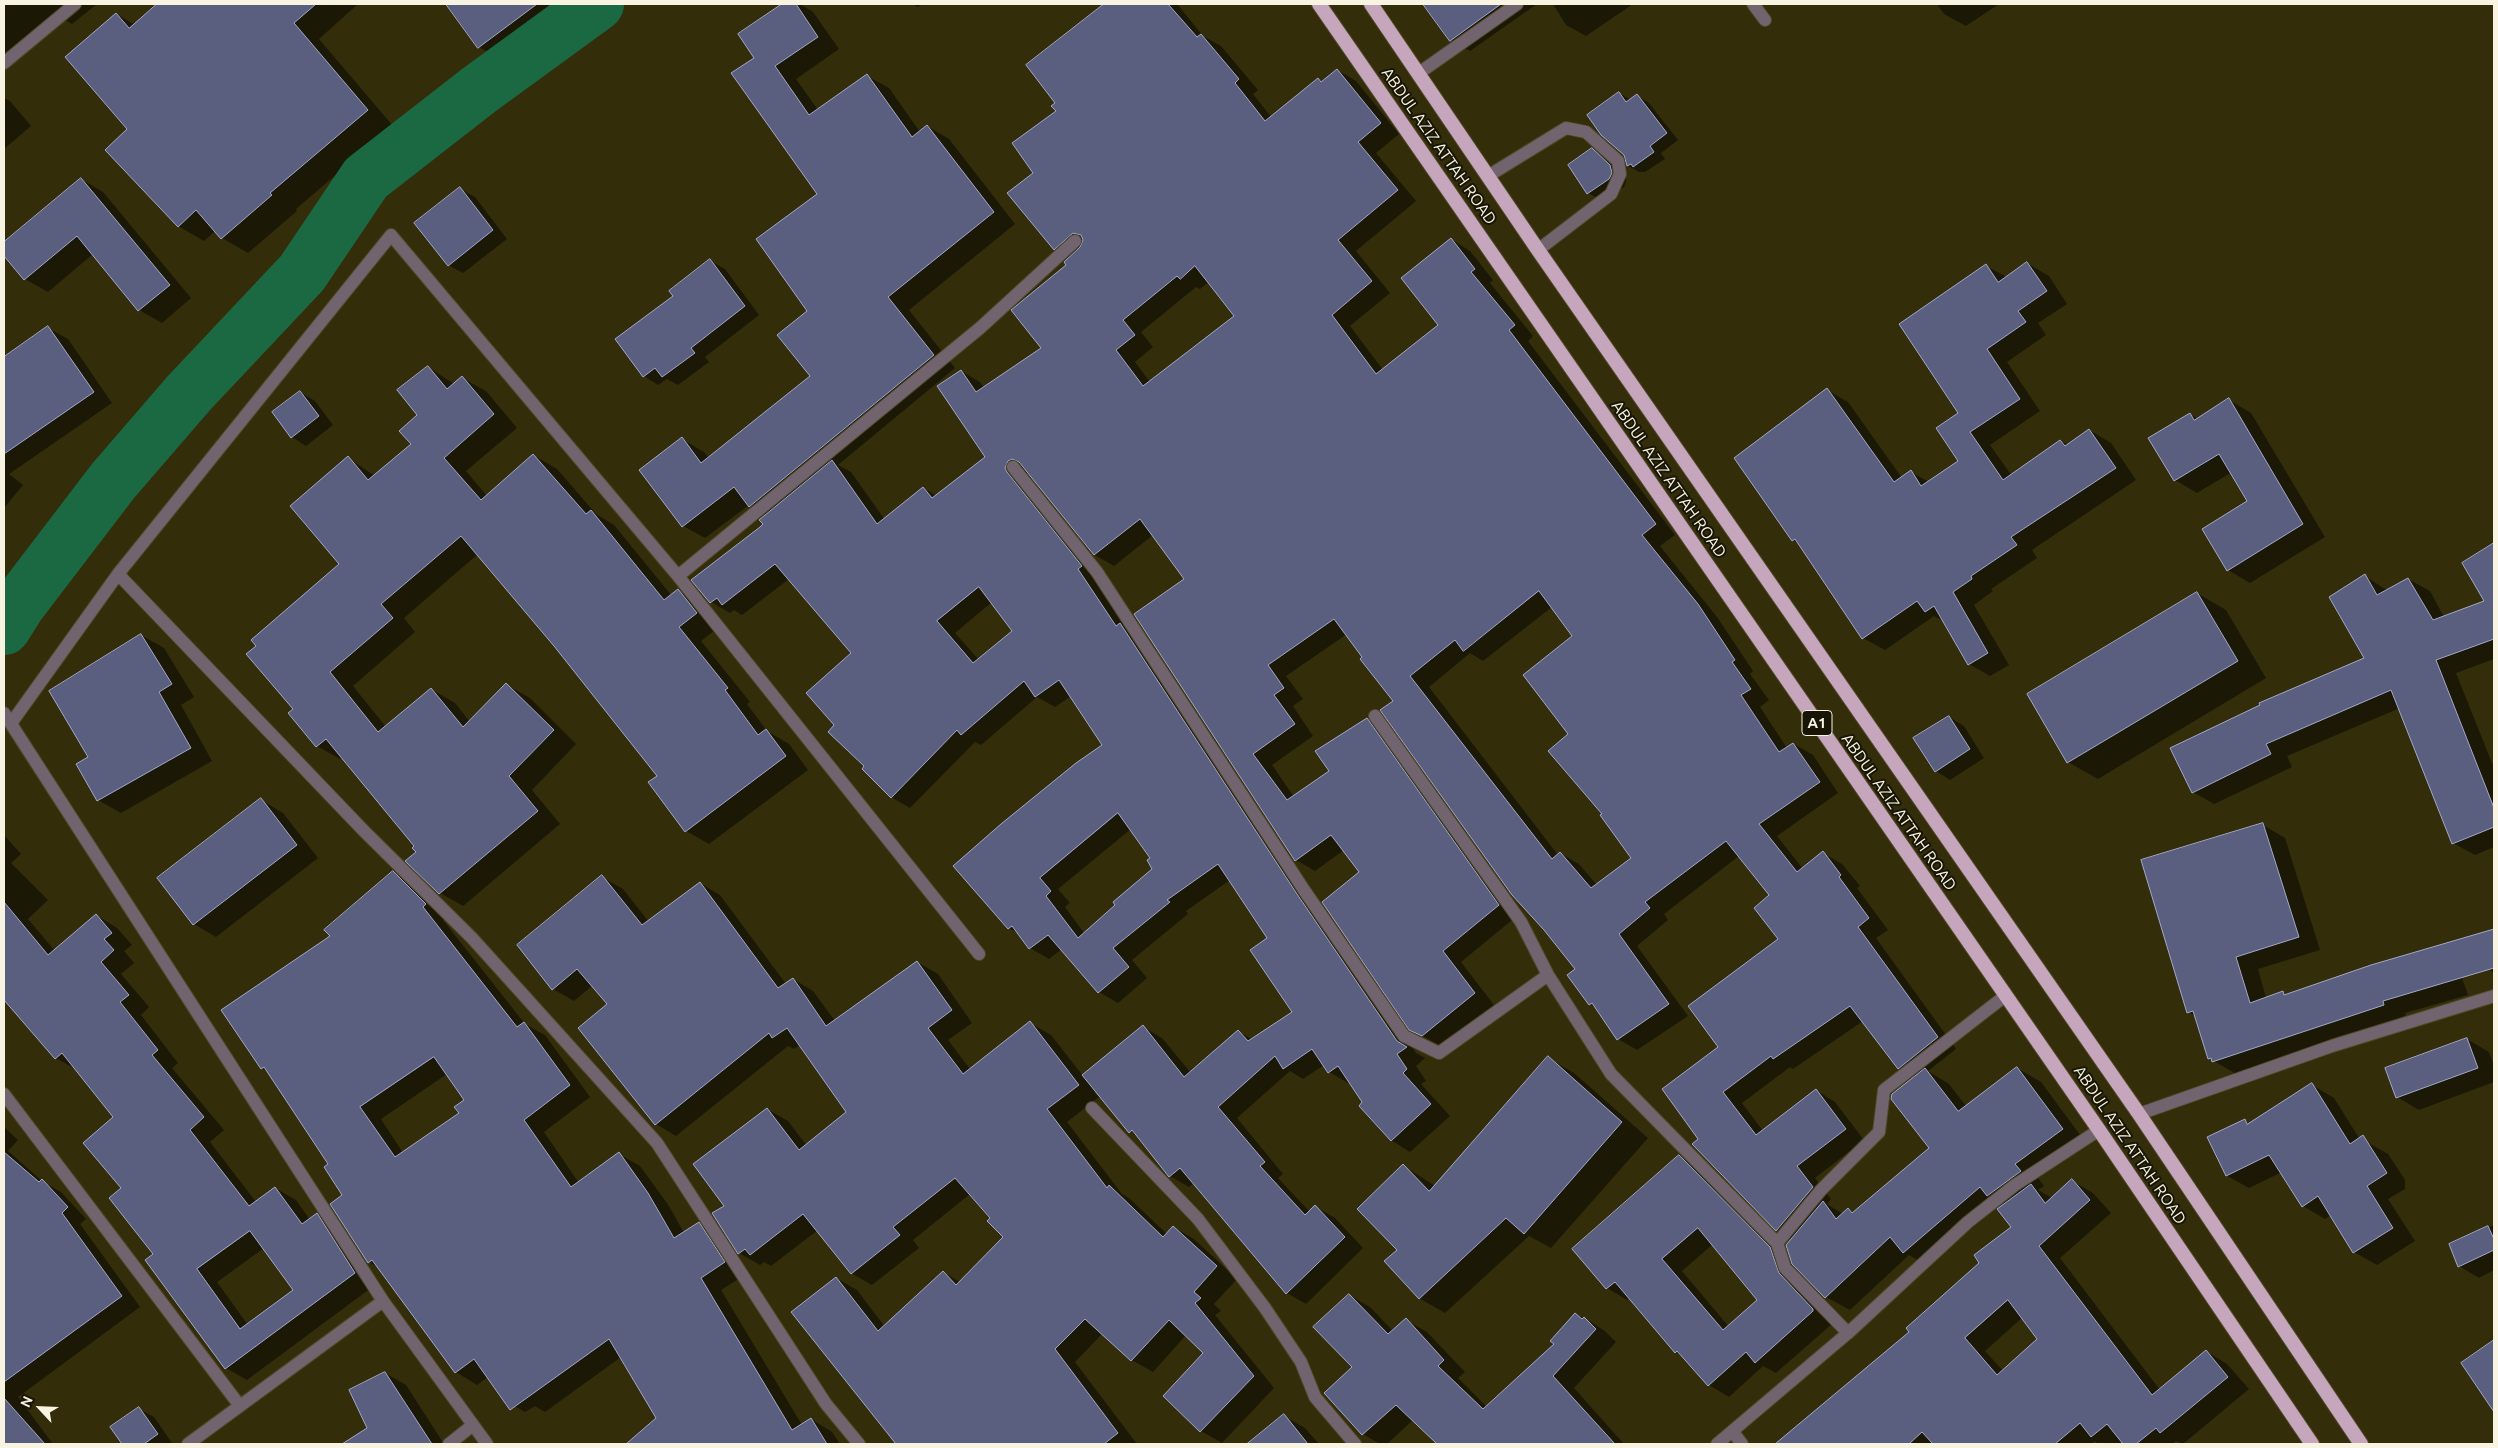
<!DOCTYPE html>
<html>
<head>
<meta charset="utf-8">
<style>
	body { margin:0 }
	#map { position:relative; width:2498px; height:1448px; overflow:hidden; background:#342d0a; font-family:Ubuntu,sans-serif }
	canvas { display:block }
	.frame { position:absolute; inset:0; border:5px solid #f8f4e1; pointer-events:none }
	.north { position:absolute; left:15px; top:1383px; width:50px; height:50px; -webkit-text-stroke:4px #181507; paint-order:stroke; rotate:295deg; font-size:14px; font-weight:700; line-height:20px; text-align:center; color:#f8f4e1 }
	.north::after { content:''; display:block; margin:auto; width:18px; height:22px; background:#f8f4e1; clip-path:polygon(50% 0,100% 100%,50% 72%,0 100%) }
</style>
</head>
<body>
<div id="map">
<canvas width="2498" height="1448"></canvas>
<div class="frame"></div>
<div class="north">N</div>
</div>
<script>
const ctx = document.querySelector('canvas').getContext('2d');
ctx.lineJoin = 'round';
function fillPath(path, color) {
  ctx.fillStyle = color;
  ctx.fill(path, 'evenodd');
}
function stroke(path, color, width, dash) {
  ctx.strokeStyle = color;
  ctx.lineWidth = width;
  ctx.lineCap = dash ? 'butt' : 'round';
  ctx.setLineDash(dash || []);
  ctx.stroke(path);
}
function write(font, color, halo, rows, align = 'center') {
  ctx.font = font + ' Ubuntu,sans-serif';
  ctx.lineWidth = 4;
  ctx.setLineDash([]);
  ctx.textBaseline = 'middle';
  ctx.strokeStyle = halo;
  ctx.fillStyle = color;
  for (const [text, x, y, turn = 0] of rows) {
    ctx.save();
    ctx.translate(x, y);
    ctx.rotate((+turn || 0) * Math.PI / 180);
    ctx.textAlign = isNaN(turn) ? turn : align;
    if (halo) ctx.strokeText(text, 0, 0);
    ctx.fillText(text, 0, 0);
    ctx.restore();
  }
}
fillPath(new Path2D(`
	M4,4H97L72,24L60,17L10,57L4,54Z
	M159,4H358L319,39L393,126L296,209L297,211L248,253L222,238L215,231L204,241L178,226L129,129L117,14L135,25Z
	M453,4H558L567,16L505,62L479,47L449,6Z
	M784,4H800L813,12L839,49L796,79L818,110L867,76L889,88L920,132L927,126L949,139L1015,224L909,310L955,368L838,465L851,472L885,520L923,488L937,496L987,457L961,371L980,382L984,388L1042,348L1070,258L1054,249L1035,173L1057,112V103L1104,5L1103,4H1177L1203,36L1221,46L1258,90L1253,94L1272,118L1318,79L1323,82L1337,70L1356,81L1399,134L1376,153L1416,201L1356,251L1390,293L1350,326L1383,370L1440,325L1451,239L1470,251L1493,280L1490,283L1533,336L1528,341L1675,535L1660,546L1717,617L1753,671L1750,674L1769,700L1760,707L1787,748L1794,744L1813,755L1838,793L1777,836L1803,869L1823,853L1842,864L1860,886L1857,888L1888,930L1876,938L1956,1049L1928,1071L1949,1084L1966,1106L2017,1068L2041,1082L2086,1143L2038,1178L2044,1186L2038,1190L2052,1198L2072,1181L2093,1193L2111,1213L2060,1258L2160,1390L2206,1351L2227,1364L2249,1389L2183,1444L2176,1441L2172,1444H2098L2095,1441L2091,1444H1777L1911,1332L1981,1263L2013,1227L2005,1205L2001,1203L1928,1266L1909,1255L1850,1310L1826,1297L1793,1239L1777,1230L1693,1145L1700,1139L1720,1048L1780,940L1771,895L1739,856L1664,914L1668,920L1637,946L1688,1016L1637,1050L1618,1039L1597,1008L1590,1004L1577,969L1395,701L1347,634L1286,676L1303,699L1293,706L1313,736L1272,765L1294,797L1331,771L1368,720L1387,731L1517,916L1461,962L1494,1005L1441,1046L1430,1040L1410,1029L1361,872L1344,850L1315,871L1296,860L1135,614L1185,579L1153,535L1114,566L1095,555L1029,472L1024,476L1100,577L1316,907L1416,1053L1425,1058L1416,1066L1426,1081L1421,1084L1450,1116L1410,1152L1391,1140L1350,1082L1348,1083L1329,1072L1324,1065L1303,1079L1290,1071L1237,1118L1283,1174L1278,1178L1310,1212L1316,1207L1335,1218L1363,1248L1306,1304L1287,1293L1194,1183L1189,1187L1170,1176L1097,1091L1095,1093L1099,1097L1067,1122L1122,1194L1130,1199L1167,1234L1173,1227L1194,1239L1237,1279L1214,1304L1221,1311L1215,1315L1274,1388L1222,1443L1201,1431L1204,1353L1186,1335L1153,1372L1132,1360L1103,1333L1075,1362L1137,1444H898L793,1313L836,1278L857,1290L885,1327L943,1272L960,1282L1004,1237L970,1194L913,1240L919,1248L872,1285L851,1273L818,1230L771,1266L764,1262L760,1265L739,1253L726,1206L767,1109L788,1121L807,1146L848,1112L800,1045L794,1049L788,1046L676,1136L656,1124L609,1004L593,985L574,1001L553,989L602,877L623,889L649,922L700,883L720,895L786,984L793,979L813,991L835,1021L917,962L938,974L972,1023L948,1040L970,1069L1030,1023L1051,1035L1083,1076L1143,1027L1162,1038L1191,1073L1238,1031L1253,1040L1294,1012L1269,938L1230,880L1186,911L1188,914L1132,960L1147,978L1118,1003L1099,992L1062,949L1049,959L1030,948L1021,935L1009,928L1104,745L1071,696L1055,707L1037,697L981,745L975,742L910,808L891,797L836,725L853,654L789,579L742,615L734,610L730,613L711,602L764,524L767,515L749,505L705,538L683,526L682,439L704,452L709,458L811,376L809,311L819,194L755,58L739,34ZM1209,282L1236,316L1150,382L1135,362L1153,347L1141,332L1196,287L1200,289ZM992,602L1013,631L979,660L955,633ZM1552,607L1574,636L1569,734L1604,814L1632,858L1597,885L1579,864L1560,853L1558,855L1429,687L1470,653L1483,661ZM1131,829L1151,858L1154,869L1084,933L1065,907L1070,903L1058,889ZM1863,1021L1899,1068L1915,1077L1931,1148L1854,1213L1848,1209L1843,1214L1827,1204L1831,1199L1815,1178L1864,1140L1835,1102L1816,1090L1763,1131L1742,1103L1790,1067L1793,1069ZM2023,1317L2039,1339L2003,1371L1985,1351Z
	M912,4H922L918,7Z
	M1424,4H1537L1470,51L1451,40Z
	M1553,4H1633L1586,36L1566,25Z
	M1937,4H1999L1966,26L1944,14Z
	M1619,93L1631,100L1637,96L1648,102L1678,140L1661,153L1665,159L1645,172H1639L1628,166L1625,155Z
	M4,98L10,101L31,126L4,149Z
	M1592,150L1607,159L1625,175L1626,182L1624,187L1603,201L1588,193Z
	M81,179L103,192L191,298L162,323L139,310L93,254L48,292L25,279L4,254V244Z
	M460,189L475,197L507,239L463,273L448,265Z
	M710,261L725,269L759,315L705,357L709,362L678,385L667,379L658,385L644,376Z
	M2027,263L2049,276L2067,304L2038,323L2046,335L2007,362L2040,411L1990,445L2012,476L2061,441L2068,445L2089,430L2111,443L2136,480L2032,550L2037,558L1991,589L1993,591L1974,605L2009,665L1990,676L1969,664L1945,622L1934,616L1885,650L1863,638L1800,544L1793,540L1827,390L1848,402L1902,478L1911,472L1929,482L1960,461V413L1986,266L2007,277Z
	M48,328L68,339L112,403L9,474L23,485L4,508V358Z
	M428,367L454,384L462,378L486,391L517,428L466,471L487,496L533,455L557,469L596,514L614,525L672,596L678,591L702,604L719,627L701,641L750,702L747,704L767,731L789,744L808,770L709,844L686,831L659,776L555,645L478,554L404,618L415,632L353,686L386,727L431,689L455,703L470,722L507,685L530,698L576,744L532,790L560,824L463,906L440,893L416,846L343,757L340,759L317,746L257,646L341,564L348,458L375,476L412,444Z
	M300,392L315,401L333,425L306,446L292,437Z
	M2229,400L2251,413L2325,537L2250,583L2228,570L2249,502L2232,472L2197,493L2175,480L2190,414L2198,419Z
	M2494,545V659L2456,673L2494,768V847L2475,855L2453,843L2400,708L2287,756L2292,767L2214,804L2193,792L2366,658L2365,576L2388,591L2408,579L2430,591L2444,617L2486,602L2464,563Z
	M2197,593L2226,610L2266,678L2098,779L2068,762Z
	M141,635L164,648L194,697L181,705L212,761L121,813L98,800L78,764L90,757Z
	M1949,717L1964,726L1984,758L1950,780L1936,771Z
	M261,800L283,813L318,858L216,937L194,924Z
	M2263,825L2285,838L2320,950L2258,969L2266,998L2283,993L2287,995L2456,961L2468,995L2405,1013L2406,1017L2236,1074L2209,1058L2197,1017L2188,1012Z
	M4,835L21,854L11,863L48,900L28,919L55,951L96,915L117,928L132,945L124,951L134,963L121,974L149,1007L141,1015L178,1063L172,1068L224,1130L210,1142L256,1202L275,1188L296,1200L310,1220L317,1215L338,1227L375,1285L247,1380L226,1368L154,1255L123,1188L115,1118L77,1070L56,1058L4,998V963L16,950L11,944L4,951ZM264,1248L295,1290L248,1325L217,1282Z
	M393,873L414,885L446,917L443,920L525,1024L545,1035L590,1097L544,1132L579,1183L619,1154L640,1166L669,1206L684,1233L699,1224L720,1236L745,1275L721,1290L802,1425L811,1419L832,1432L840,1444H628L658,1419L621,1357L545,1412L535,1406L525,1412L504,1400L488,1377L477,1385L456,1372L379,1268L369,1262L332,1204L344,1196L330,1164L269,1072L262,1068L331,936ZM447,1074L466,1100L460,1114L403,1153L381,1119Z
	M2494,930V973L2488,969L2475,936Z
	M2467,1039L2489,1052L2494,1066V1082L2419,1110L2397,1097Z
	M1548,1058L1574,1073L1648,1138L1551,1248L1529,1236L1445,1313L1419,1298L1398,1250L1404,1166L1435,1186Z
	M2312,1085L2334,1098L2361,1141H2365L2388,1154L2405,1180V1189L2388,1199L2415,1241L2377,1265L2354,1252L2331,1215L2325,1219L2303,1206L2282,1172L2249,1188L2227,1176L2244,1121L2250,1124Z
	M4,1127L18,1140L8,1151L42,1181L61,1192L86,1219L80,1224L140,1307L18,1397L53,1444H4Z
	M1679,1157L1700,1168L1790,1260L1799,1286L1833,1323L1776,1373L1763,1366L1729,1397L1709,1385L1684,1357L1676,1352L1630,1297L1627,1300L1607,1288L1573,1249ZM1713,1244L1758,1300L1729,1327L1682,1271Z
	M2494,1225V1270L2479,1278L2459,1266L2451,1245Z
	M1349,1295L1370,1307L1393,1331L1406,1320L1427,1332L1465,1372L1458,1378L1487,1407L1556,1344L1575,1314L1584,1318L1605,1331L1616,1342L1574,1388L1624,1444H1439L1413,1420L1387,1444H1380L1363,1434L1326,1393L1354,1367Z
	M2494,1342V1410L2463,1363Z
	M385,1373L406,1385L444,1444H344L369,1428Z
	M139,1409L154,1417L172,1443L124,1444L112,1428Z
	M1284,1416L1305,1428L1319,1444H1249Z`), '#0007');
stroke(new Path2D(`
	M4,628L19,604L113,481L189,393L302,273L366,178L479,90L597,4`), '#1b6943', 54);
const building = new Path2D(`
	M157,4H316L294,23L368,110L270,193L272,195L221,239L196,210L178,227L105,150L127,129L65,57L116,13L129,28Z
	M446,4H537L478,48Z
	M782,4H796L818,37L775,66L809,115L867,74L912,137L927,125L994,212L888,297L934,355L749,507L734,487L682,527L639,470L682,437L701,463L810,376L777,335L807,311L756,239L817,194L731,73L754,58L738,34Z
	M1104,4H1168L1197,37L1201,34L1239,79L1235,83L1265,121L1318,78L1321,82L1337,69L1381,123L1358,142L1398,190L1338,240L1372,281L1332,315L1376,374L1438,325L1401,278L1451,238L1475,269L1471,272L1515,325L1509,330L1656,524L1642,535L1698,604L1735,660L1732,662L1751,689L1741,695L1779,752L1793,743L1820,782L1759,824L1797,872L1823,851L1841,875L1839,877L1869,918L1858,927L1938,1037L1898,1069L1850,1006L1773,1059L1771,1056L1723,1092L1756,1135L1816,1089L1846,1129L1797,1166L1813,1187L1776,1231L1692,1144L1698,1139L1662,1089L1718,1047L1688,1006L1778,939L1754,908L1769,895L1726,841L1645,902L1650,908L1619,934L1669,1004L1617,1040L1592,1003L1589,1005L1567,975L1575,969L1544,930L1512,895L1380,710L1393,701L1360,659L1362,657L1334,619L1268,665L1284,688L1274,695L1295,724L1253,754L1287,800L1329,771L1315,751L1367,718L1499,905L1443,951L1475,993L1422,1036L1409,1030L1322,902L1359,872L1331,835L1295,861L1134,614L1184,579L1140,519L1094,555L1019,462L1012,459L1008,461L1005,468L1007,472L1082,566L1078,569L1116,626L1120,623L1297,894L1397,1041L1407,1047L1397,1054L1407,1069L1403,1073L1431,1104L1391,1141L1359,1106L1362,1102L1338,1066L1328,1073L1312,1049L1283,1069L1275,1056L1218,1107L1265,1162L1260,1166L1305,1215L1315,1205L1345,1237L1286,1294L1180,1168L1169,1177L1132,1130L1129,1133L1082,1075L1143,1025L1184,1077L1238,1030L1248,1041L1292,1012L1250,950L1267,938L1218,864L1167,900L1170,902L1113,948L1129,967L1098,993L1048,935L1029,949L1012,926L1008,929L953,866L1001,824L1076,763L1102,745L1059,680L1035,697L1024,681L961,735L957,730L891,798L862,769L864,766L828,732L834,725L806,693L851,653L775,564L722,605L717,598L710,603L691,580L760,527L763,524L759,520L832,460L877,524L923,487L932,498L985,457L937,386L961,370L976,392L1041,348L1011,310L1066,265L1064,262L1080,247L1083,240L1081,235L1073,233L1054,250L1007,193L1033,173L1012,143L1056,111L1051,106L1055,103L1026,65ZM1195,266L1234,316L1143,386L1116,350L1135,335L1123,320L1177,276L1180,279ZM979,587L1012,631L973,663L937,621ZM1539,591L1572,636L1523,675L1568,734L1548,751L1602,814L1600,815L1631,858L1591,888L1560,852L1552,859L1410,676L1455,640L1463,651ZM1118,813L1150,858L1147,860L1152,869L1113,902L1115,905L1078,938L1046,896L1051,891L1040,878Z
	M1423,4H1501L1450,41Z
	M1619,92L1626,102L1637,94L1667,133L1650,146L1654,152L1633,167L1631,164L1627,166L1624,155L1601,135L1587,115Z
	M1592,148L1610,165L1612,173L1609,179L1587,194L1568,165Z
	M81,178L170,285L138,311L77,236L24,280L4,256V242Z
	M460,187L493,230L448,266L414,223Z
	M710,259L745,306L691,348L695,353L662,377L655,368L643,377L615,339L673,296L669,291Z
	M2027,262L2047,291L2018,311L2026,322L1987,349L2020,399L1970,432L2003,480L2060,440L2065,446L2089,429L2116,468L2011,537L2017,545L1971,576L1972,579L1953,592L1988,653L1968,665L1934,606L1925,612L1917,601L1862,639L1795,539L1792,541L1734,458L1827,388L1894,482L1911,470L1921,486L1958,461L1936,428L1958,413L1899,324L1986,264L1998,282Z
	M48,326L94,392L4,454V357Z
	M428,366L447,389L462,376L494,414L444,458L481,500L533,454L586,514L591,510L664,600L678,589L697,613L679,627L728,688L725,690L758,735L766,729L786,756L685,832L648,782L657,776L554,646L461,536L381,604L393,618L330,672L378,732L431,688L463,727L506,683L554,730L509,776L538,811L439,894L405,861L416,852L412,848L414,846L326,739L316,747L288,713L293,709L246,654L256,646L251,640L339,564L290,506L348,456L368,480L411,444L399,431L417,415L397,390Z
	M300,391L319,416L291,438L272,412Z
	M2229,398L2303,524L2227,571L2202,529L2247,501L2219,454L2174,481L2148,438L2190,413L2194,420Z
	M2494,543V639L2436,660L2494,808V827L2452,844L2391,690L2266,744L2271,754L2192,793L2170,748L2260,705L2259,703L2364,658L2329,597L2365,574L2377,595L2408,578L2433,620L2484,601L2462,563Z
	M2197,592L2238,661L2067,763L2027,694Z
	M141,634L172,684L159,692L191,748L97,801L76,764L88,757L49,691Z
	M1949,716L1970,749L1935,772L1913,738Z
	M261,798L297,845L193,925L157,878Z
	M2263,823L2299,937L2236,957L2250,1003L2283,991L2284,995L2371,965L2494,929V968L2383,1001L2384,1005L2212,1062L2211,1058L2208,1059L2193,1011L2187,1013L2141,860Z
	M393,871L426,904L423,907L517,1027L524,1022L570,1085L524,1120L571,1187L619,1152L648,1193L674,1238L699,1222L725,1262L701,1278L792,1430L811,1418L827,1444H626L656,1418L609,1339L510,1410L474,1359L455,1373L372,1260L368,1263L330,1204L342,1195L324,1167L328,1164L264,1067L261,1069L221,1010L330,936L324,930ZM434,1057L464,1100L454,1107L459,1113L395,1157L360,1107Z
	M602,875L642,925L700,882L778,988L793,978L826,1026L917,961L952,1010L928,1028L963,1074L1030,1021L1079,1085L1047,1109L1107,1188L1109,1185L1163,1237L1173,1226L1217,1266L1194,1292L1201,1298L1195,1303L1254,1376L1200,1432L1163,1396L1203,1353L1169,1320L1131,1361L1085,1319L1055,1349L1118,1433L1104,1444H896L791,1312L836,1277L878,1331L943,1271L956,1285L1003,1237L987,1221L990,1218L955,1178L893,1227L900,1235L851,1274L803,1214L750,1255L745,1249L738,1254L712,1213L724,1206L693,1164L767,1108L799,1150L846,1112L787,1028L772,1038L769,1033L655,1125L578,1028L607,1004L577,969L552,990L517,945Z
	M4,902L48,955L96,914L112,933L104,939L114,950L101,962L129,995L120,1002L158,1050L152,1055L204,1117L190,1130L249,1206L275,1187L302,1224L317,1213L355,1273L225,1369L145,1260L153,1254L109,1198L121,1188L83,1143L113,1117L62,1053L55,1059L4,1000ZM250,1231L293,1290L240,1329L197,1269Z
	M2467,1038L2478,1068L2396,1098L2385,1068Z
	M1548,1056L1622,1122L1524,1234L1506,1218L1419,1299L1384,1261L1397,1250L1357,1209L1403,1164L1429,1191Z
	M2017,1067L2063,1129L2015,1164L2021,1171L1987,1196L1980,1187L1903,1253L1890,1237L1825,1298L1792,1264L1786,1245L1823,1201L1836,1219L1848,1208L1852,1213L1929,1148L1891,1099L1892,1094L1925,1068L1958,1111Z
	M2312,1083L2350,1144L2363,1135L2387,1173L2367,1186L2393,1228L2353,1253L2318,1196L2302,1207L2269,1155L2226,1176L2207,1137L2245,1119L2247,1124Z
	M4,1152L39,1182L42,1179L68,1207L62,1213L122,1296L4,1382Z
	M1679,1155L1770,1247L1779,1273L1813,1309V1311L1755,1363L1746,1352L1708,1386L1677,1351L1675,1353L1615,1282L1606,1289L1572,1249ZM1698,1228L1757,1300L1723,1330L1662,1259Z
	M2072,1179L2090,1200L2039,1246L2152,1395L2206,1350L2228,1377L2160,1433L2156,1428L2136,1444H2123L2107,1424L2091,1437L2080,1423L2055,1444H1933L1922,1432L1909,1444H1775L1909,1332L1906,1328L1979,1263L1974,1255L2011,1227L1997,1209L2031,1184L2045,1203ZM2008,1300L2037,1339L1997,1375L1965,1338Z
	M2488,1226L2494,1239V1250L2458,1267L2449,1244Z
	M1349,1294L1388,1334L1406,1318L1444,1360L1438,1366L1483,1409L1554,1344L1550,1341L1575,1313L1582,1319L1584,1317L1596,1329L1553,1376L1615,1444H1437L1396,1405L1362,1435L1324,1393L1352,1367L1313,1327Z
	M2494,1340V1412L2461,1363Z
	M385,1372L432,1444H342L367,1428L349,1390Z
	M4,1398L45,1444H4Z
	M139,1407L158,1434L144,1444H122L110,1427Z
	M1284,1414L1308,1444H1247Z`);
fillPath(building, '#5a5f7f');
stroke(building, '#a2a8cc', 1);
const service = new Path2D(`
	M1753,4L1765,20
	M1488,176L1566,128L1586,132L1618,161L1620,174L1611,194L1538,250`);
const minor = new Path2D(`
	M4,63L75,4
	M1419,73L1517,4
	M1013,467L1097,572L1304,890L1404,1036L1439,1053L1548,975
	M118,574L363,830L472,938L657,1143L826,1404L859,1444
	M678,576L980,328L1075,241
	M4,713L383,1301L487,1444
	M1375,716L1521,922L1548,975L1611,1074L1777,1243L1785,1268L1848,1333
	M12,722L118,574L391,235L678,576L979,954
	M4,1094L240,1406
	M1092,1108L1198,1219L1265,1308L1301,1362L1315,1397L1355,1444
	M1777,1243L1821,1190L1879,1132L1884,1090L2005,996
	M1733,1432L1742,1444
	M188,1444L383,1301
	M449,1444L473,1425`);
const tertiary = new Path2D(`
	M2139,1114L2332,1046L2494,996
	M1717,1444L1848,1333L1968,1222L2015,1185L2099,1130`);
const trunk = new Path2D(`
	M1319,4L2099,1130L2312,1444
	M1371,4L1538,250L2139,1114L2361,1444`);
stroke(service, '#4f4928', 14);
stroke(minor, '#4f4928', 14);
stroke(tertiary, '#4f4928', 14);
stroke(trunk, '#4f4928', 16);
stroke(service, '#72646e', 12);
stroke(minor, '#72646e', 12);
stroke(tertiary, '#72646e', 12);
stroke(trunk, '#c6a6bc', 14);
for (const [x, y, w] of [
	[1817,723,30]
]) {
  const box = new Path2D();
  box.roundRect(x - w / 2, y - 12.5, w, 25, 4);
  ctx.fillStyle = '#181507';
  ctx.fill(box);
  stroke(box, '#f8f4e1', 1);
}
write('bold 15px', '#f8f4e1', null, [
	["A1",1817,723]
]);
write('16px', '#f8f4e1', '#181507', [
	["ABDUL AZIZ ATTAH ROAD",1439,146,55],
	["ABDUL AZIZ ATTAH ROAD",1669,479,55],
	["ABDUL AZIZ ATTAH ROAD",1899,812,55],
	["ABDUL AZIZ ATTAH ROAD",2130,1145,56]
]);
</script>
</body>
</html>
